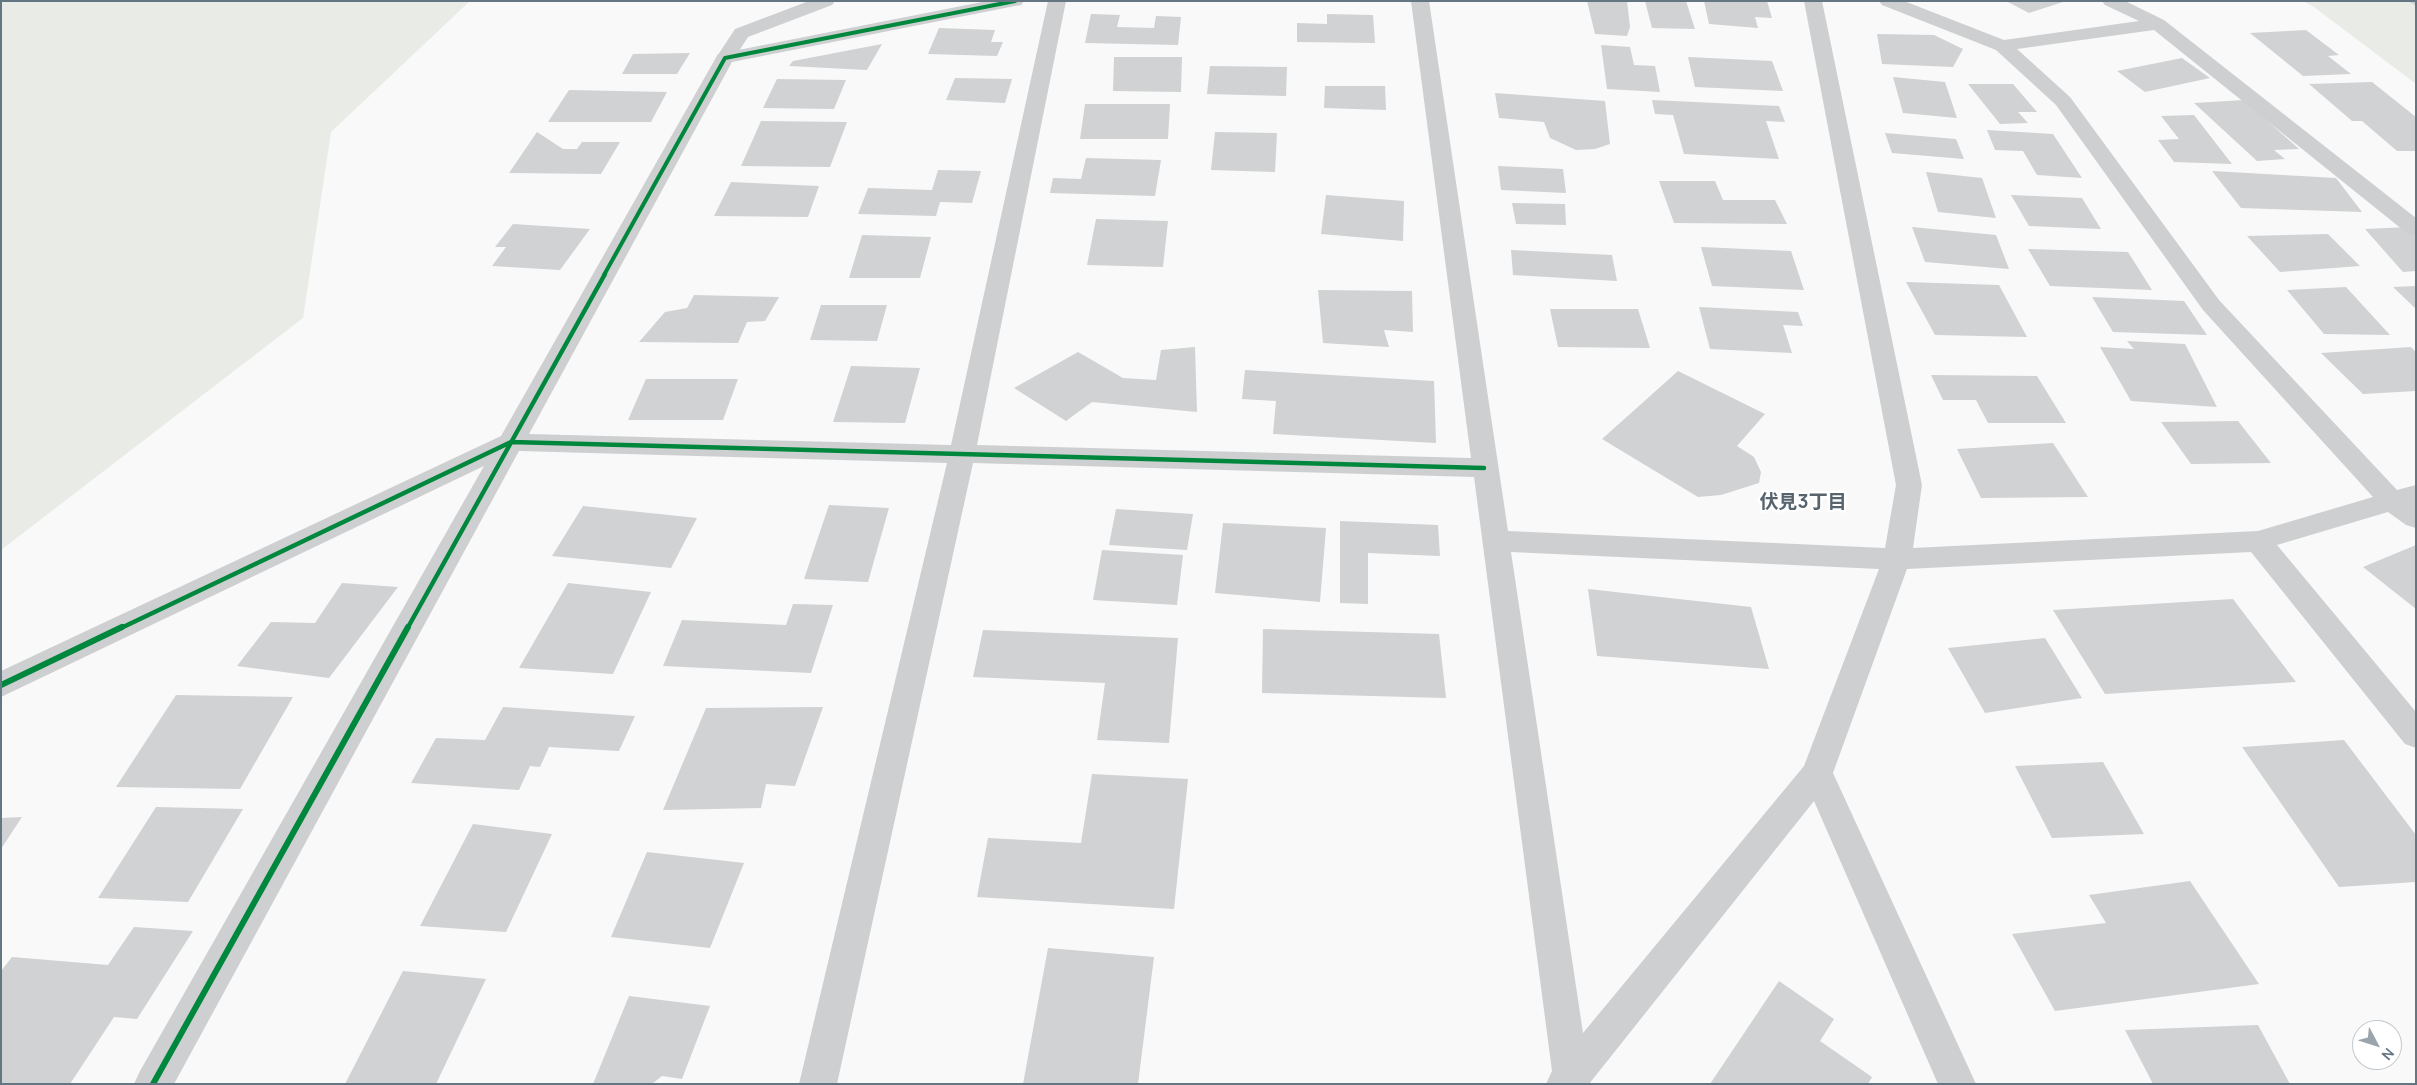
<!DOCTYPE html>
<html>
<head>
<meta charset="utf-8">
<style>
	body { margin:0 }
	#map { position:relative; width:2417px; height:1085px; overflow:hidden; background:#f9f9f9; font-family:Manrope,sans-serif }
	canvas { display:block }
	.frame { position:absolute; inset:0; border:2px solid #657683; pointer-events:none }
	.north { position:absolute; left:2352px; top:1020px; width:50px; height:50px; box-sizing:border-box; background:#fff; border:1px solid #c1c8cd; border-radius:50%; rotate:130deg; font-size:14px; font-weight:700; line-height:20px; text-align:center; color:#657683 }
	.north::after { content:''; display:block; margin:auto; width:18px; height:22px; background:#99a4ac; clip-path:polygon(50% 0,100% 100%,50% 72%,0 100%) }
</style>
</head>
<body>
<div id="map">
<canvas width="2417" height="1085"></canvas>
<div class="frame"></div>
<div class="north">N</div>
</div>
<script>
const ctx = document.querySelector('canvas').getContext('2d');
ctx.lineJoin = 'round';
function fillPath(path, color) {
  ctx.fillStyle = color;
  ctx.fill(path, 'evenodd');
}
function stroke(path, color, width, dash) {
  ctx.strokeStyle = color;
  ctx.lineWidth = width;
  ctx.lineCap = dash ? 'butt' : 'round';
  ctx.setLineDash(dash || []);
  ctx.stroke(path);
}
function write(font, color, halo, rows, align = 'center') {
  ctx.font = font + ' Manrope,"Noto Sans JP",sans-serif';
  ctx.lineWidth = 5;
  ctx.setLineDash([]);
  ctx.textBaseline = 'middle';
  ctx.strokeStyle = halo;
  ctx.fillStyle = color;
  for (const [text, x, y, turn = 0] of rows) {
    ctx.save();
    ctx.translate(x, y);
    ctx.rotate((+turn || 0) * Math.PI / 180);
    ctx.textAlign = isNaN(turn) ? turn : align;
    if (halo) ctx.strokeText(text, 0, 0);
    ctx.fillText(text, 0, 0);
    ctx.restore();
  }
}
fillPath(new Path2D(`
	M1,1H470L331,132L303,318L1,550Z
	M2303,1H2416V84L2314,7Z`), '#e8ebe6');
fillPath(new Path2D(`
	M2408,1H2416V6Z`), '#ced6d9');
fillPath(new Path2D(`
	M1587,1H1627L1630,27L1627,36L1595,34Z
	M1645,1H1686L1695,29L1652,28Z
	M1704,1H1767L1772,18L1755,17L1758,28L1709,24Z
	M2006,1H2063V2L2029,13Z
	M1091,14L1120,15L1117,27L1154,28L1156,16L1181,17L1178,45L1085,43Z
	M1327,14L1373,15L1375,43L1297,42V23L1327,24Z
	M939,28L995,30L991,42H1003L997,56L928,54Z
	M2306,30L2339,55L2328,56L2351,74L2303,76L2250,33Z
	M1877,34L1934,35L1963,49L1953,67L1882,64Z
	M882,44L867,70L789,66L793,61Z
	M1601,45L1630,47L1634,65L1655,66L1660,92L1607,89Z
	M690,53L677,74H622L633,54Z
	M1114,57H1182L1181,92L1113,91Z
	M1688,57L1772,61L1783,91L1695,87Z
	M2182,58L2210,78L2145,92L2117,71Z
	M1210,66L1287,67L1286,96L1207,94Z
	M1893,77L1945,82L1957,118L1903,113Z
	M955,78L1012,79L1005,103L946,100Z
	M777,79L846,80L834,109L763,108Z
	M2372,82L2416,117V151H2397L2362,121H2352L2309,84Z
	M1968,84H2013L2037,112H2018L2028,123L2000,124Z
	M1325,86H1385L1386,110L1324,108Z
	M569,90L667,92L651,122H548Z
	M1495,93L1605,101L1610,144L1595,149L1576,150L1550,138L1544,122L1499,118Z
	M1652,100L1779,106L1785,122L1766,121L1779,159L1684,154L1673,115L1655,114Z
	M2244,100L2299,149L2274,150L2285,159L2257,161L2194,103Z
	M1085,104H1170L1168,139H1080Z
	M2194,115L2232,164L2174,162L2158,140L2179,139L2161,116Z
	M761,121L847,122L830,167L741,166Z
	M1987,130L2053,134L2082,178L2037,175L2023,151L1995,150Z
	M537,132L563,149H577L582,142H620L601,174L509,173Z
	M1215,132L1277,133L1275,172L1211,170Z
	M1885,133L1956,139L1964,159L1892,153Z
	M1086,158L1161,160L1155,196L1050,193L1053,178L1081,179Z
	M1498,166L1563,169L1566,193L1501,190Z
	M938,170L981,171L972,203L940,202L936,216L858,214L868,188L932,190Z
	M2212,171L2336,178L2362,212L2241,208Z
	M1926,172L1982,178L1996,218L1938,212Z
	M1659,181H1715L1723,200H1775L1787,224L1674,223Z
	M731,182L819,186L808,217L714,216Z
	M1326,195L1404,201L1403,241L1321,234Z
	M2011,195L2082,198L2101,229L2029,226Z
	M1512,203L1565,204L1566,225L1516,224Z
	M1096,219L1168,221L1163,267L1087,265Z
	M513,224L590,229L560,270L492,266L506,247H495Z
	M1912,227L1996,235L2009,269L1925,262Z
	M2408,227L2416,233V271L2403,272L2365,229Z
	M2328,234L2360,266L2280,272L2247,236Z
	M862,235L931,237L920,278H849Z
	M1701,247L1791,251L1804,290L1712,286Z
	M2028,249L2128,252L2152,290L2050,286Z
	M1511,250L1612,255L1617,281L1513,275Z
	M1906,282L1999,285L2027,337L1935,335Z
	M2416,286V309L2393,287Z
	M2346,287L2390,335L2324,334L2287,290Z
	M1318,290L1412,291L1413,332L1384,330L1389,347L1323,343Z
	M694,295L779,297L765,321L747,322L738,343L639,342L665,312L687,308Z
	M2092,297L2184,301L2207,335L2113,332Z
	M821,305H887L877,341L810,340Z
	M1699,307L1798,312L1803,326L1783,325L1792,353L1710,349Z
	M1550,309H1638L1650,348L1558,347Z
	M2127,341L2185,344L2217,407L2131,401L2100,347L2134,349Z
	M1195,347L1197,412L1092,402L1066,421L1014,388L1078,352L1123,378L1156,380L1161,350Z
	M2411,347L2416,352V391L2363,394L2321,353Z
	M851,366L920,368L905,423L833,422Z
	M1245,370L1434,381L1436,443L1273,434L1276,401L1242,399Z
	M1678,371L1765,414L1737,446L1754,457L1761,472L1759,483L1721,495L1698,497L1602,439Z
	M1931,375L2037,376L2066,423H1988L1976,400H1943Z
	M646,379H738L723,420H628Z
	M2238,421L2271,463L2191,464L2161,422Z
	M2053,443L2088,497L1981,498L1957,449Z
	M829,505L889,508L868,582L804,579Z
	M583,506L697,518L671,568L552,556Z
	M1116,509L1193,514L1187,550L1109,545Z
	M1340,521L1438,525L1440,556L1368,553V604L1340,603Z
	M1223,523L1326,528L1320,602L1215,593Z
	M2416,545V609L2363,567Z
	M1102,550L1183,555L1177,605L1093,600Z
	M342,583L398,587L329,678L237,666L271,622L315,623Z
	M568,583L651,592L613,674L519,668Z
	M1588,589L1751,607L1769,669L1597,656Z
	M2233,599L2296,682L2105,694L2053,610Z
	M793,604L833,605L811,673L663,666L682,620L786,625Z
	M1263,629L1439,634L1446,698L1262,693Z
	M983,630L1178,638L1169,743L1097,740L1105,683L973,677Z
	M2045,638L2082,698L1985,713L1948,648Z
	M176,695L293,697L240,789L116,787Z
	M503,707L635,716L619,751L549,747L540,767L530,766L519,790L411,783L436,738L485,740Z
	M823,707L795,786L766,784L761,808L663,810L706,708Z
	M2344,740L2416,835V882L2339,887L2242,747Z
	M2103,762L2144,834L2052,838L2015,766Z
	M1092,774L1188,779L1174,909L977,897L988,838L1081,843Z
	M156,807L243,809L188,902L98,898Z
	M22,817L1,849V818Z
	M473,824L552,834L506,932L420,926Z
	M647,852L744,863L710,948L611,937Z
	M2190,881L2259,984L2055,1011L2012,934L2106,923L2089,895Z
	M134,927L193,931L137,1019L114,1017L70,1084H1V971L12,957L108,965Z
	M1048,948L1154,957L1138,1084H1023Z
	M403,971L486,979L436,1084H345Z
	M1779,981L1834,1019L1820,1041L1872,1077L1868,1084H1710Z
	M629,996L710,1006L682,1079L662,1076L652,1084H593Z
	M2258,1025L2290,1084H2153L2125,1030Z`), '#d0d2d3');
fillPath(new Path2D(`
	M809,1H835L832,5L748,37L732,62H718L716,58L735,29Z`), '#cecfd0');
fillPath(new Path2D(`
	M987,1H1024L1021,5L1015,6L732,62L529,434L951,445L1048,1H1066L977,445L1471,458L1411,1H1429L1508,531L1885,548L1896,485L1804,1H1822L1922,485L1913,548L2258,531L2373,497L2203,310L2056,105L1996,50L1882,5L1879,1H1904L2004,40L2139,21L2105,5L2102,1H2125L2164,20L2416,218V235L2408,234L2154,30L2017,49L2070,97L2219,300L2397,490L2416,485V528L2406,525L2388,512L2277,545L2416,712V748L2405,744L2251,552L1907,569L1833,773L1976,1084H1938L1814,801L1589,1084H1546L1552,1071L1474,477L973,463L837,1084H799L947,463L519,451L174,1084H134L140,1071L484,466L1,697V671L501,436L718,54ZM1511,552L1879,569L1804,766L1583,1033Z`), '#cecfd0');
stroke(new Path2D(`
	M604,275L725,58L1015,1`), '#00873e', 4);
stroke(new Path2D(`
	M119,629L511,442L1484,468
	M407,629L605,274`), '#00873e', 4.5);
stroke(new Path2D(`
	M1,685L122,627
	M153,1084L408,627`), '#00873e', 6);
write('bold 19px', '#57646e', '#fff', [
	["伏見3丁目",1803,503]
]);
</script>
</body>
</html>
